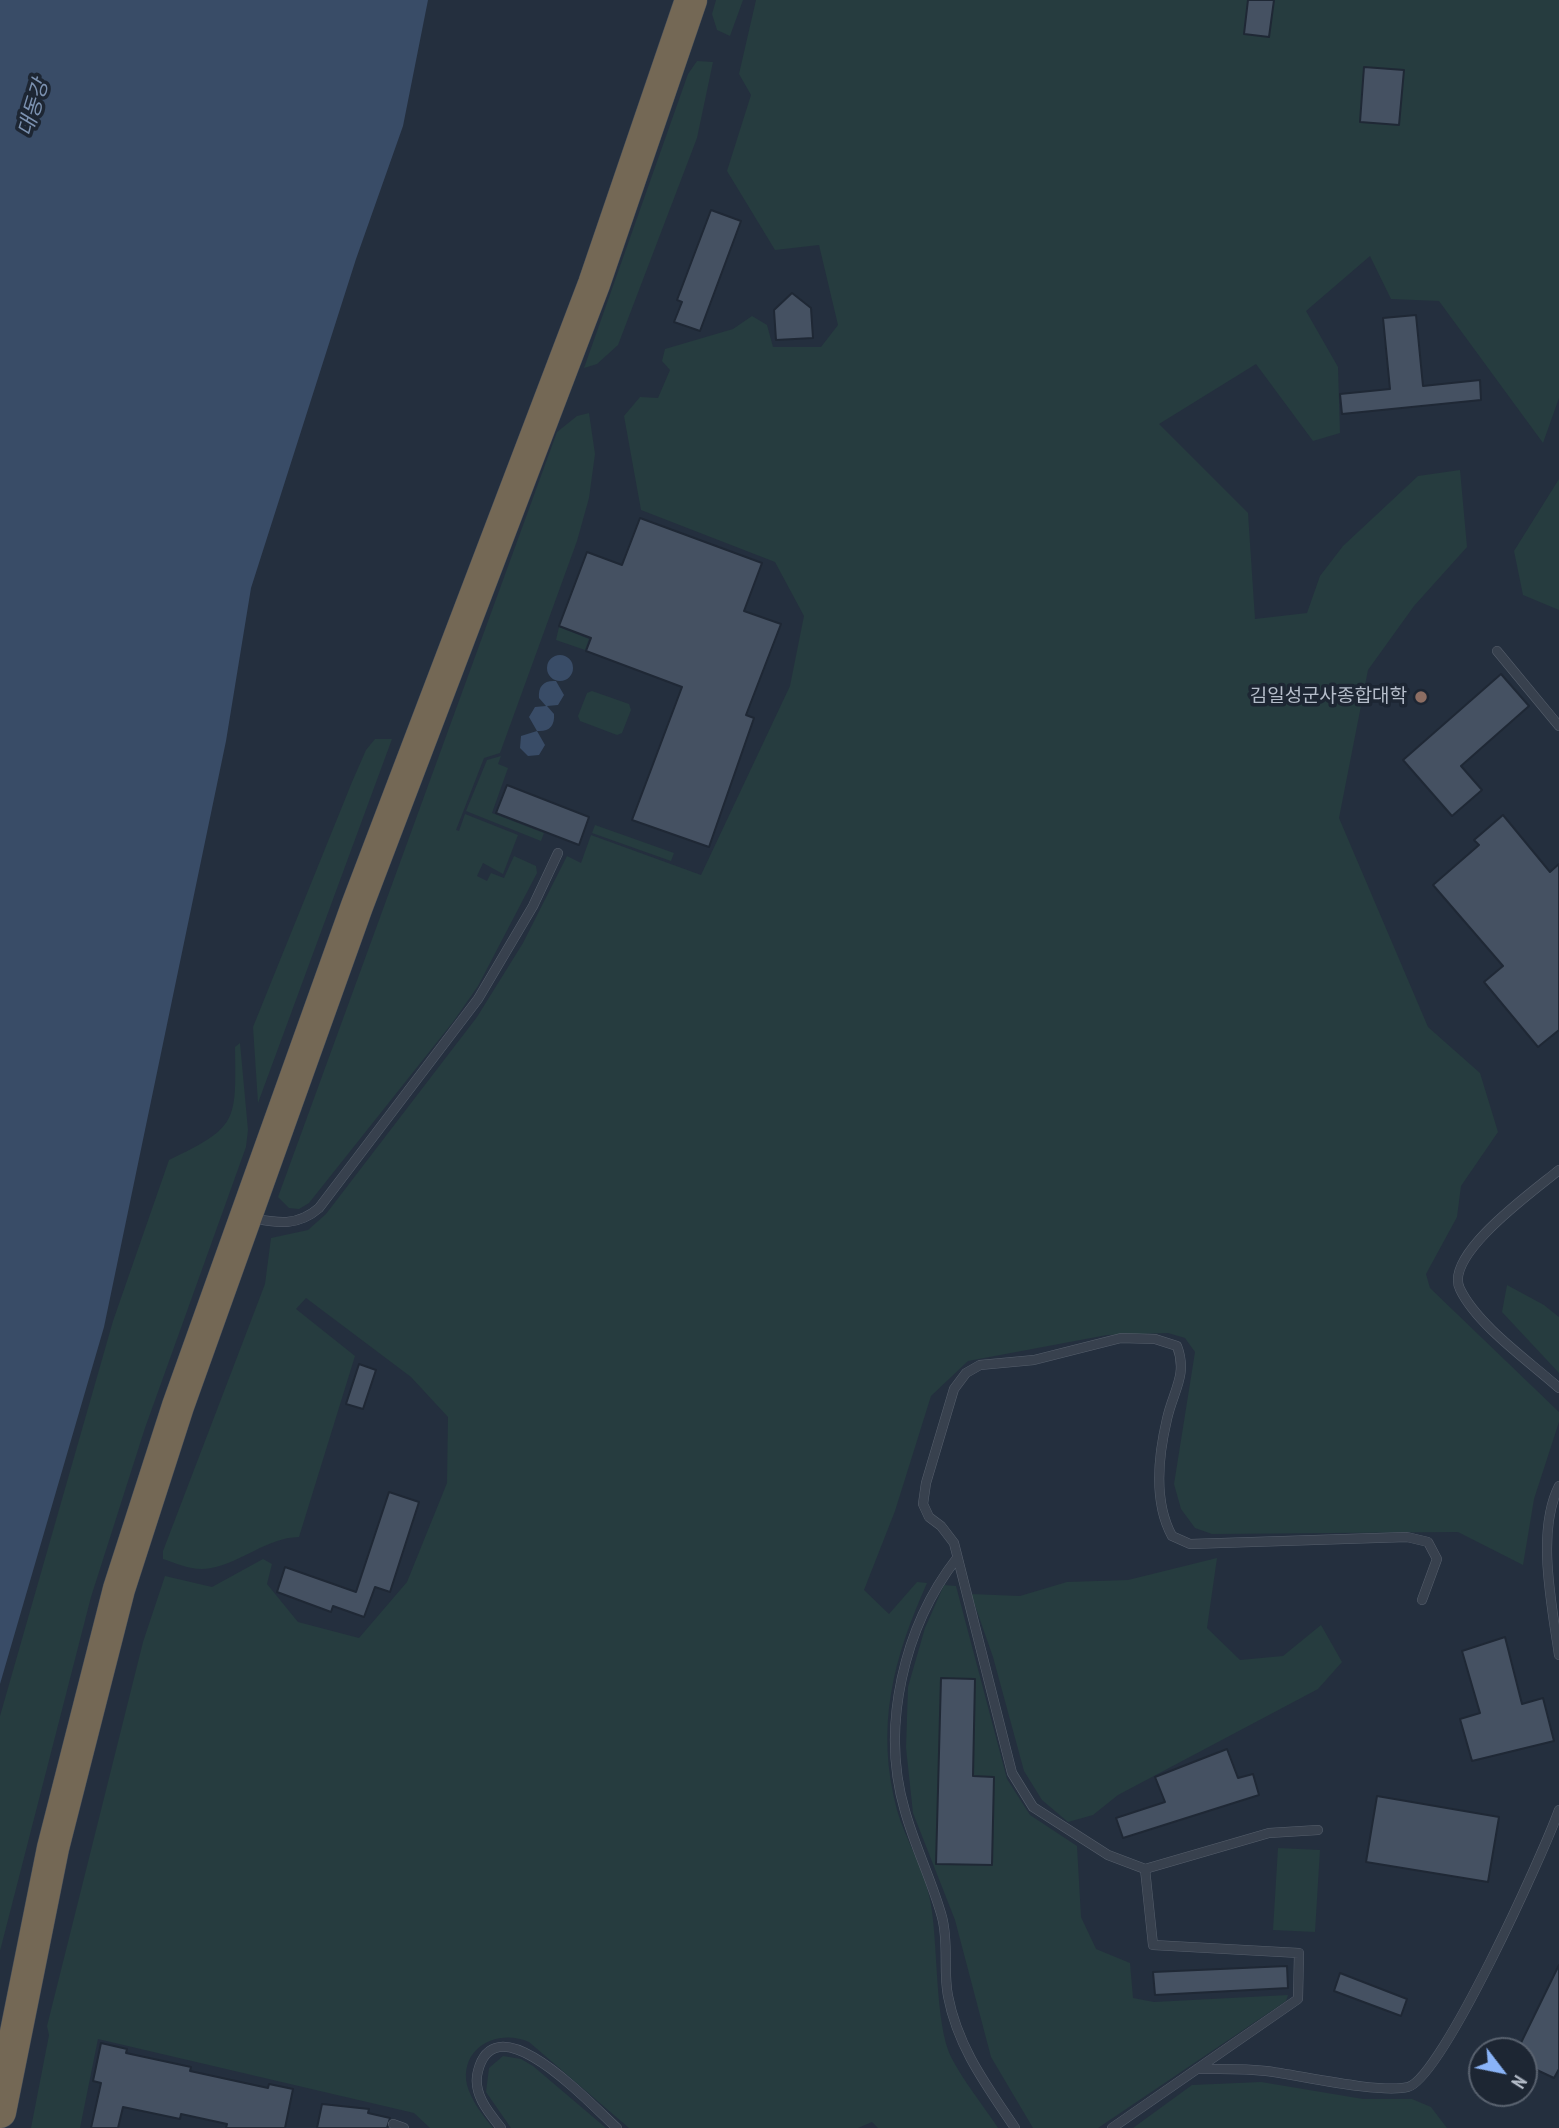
<!DOCTYPE html>
<html>
<head>
<meta charset="utf-8">
<style>
	body { margin:0 }
	#map { position:relative; width:1559px; height:2128px; overflow:hidden; background:#242f3e; font-family:"PT Sans Narrow",sans-serif }
	canvas { display:block }
	.north { position:absolute; left:1468px; top:2037px; width:70px; height:70px; box-sizing:border-box; background:#1d2633; border:2px solid #59626f; border-radius:50%; rotate:122deg; font-size:19px; font-weight:700; line-height:28px; text-align:center; color:#b4bcc9 }
	.north::after { content:''; display:block; margin:auto; width:24px; height:32px; background:#8ab4f8; clip-path:polygon(50% 0,100% 100%,50% 72%,0 100%) }
</style>
</head>
<body>
<div id="map">
<canvas width="1559" height="2128"></canvas>
<div class="north">N</div>
</div>
<script>
const ctx = document.querySelector('canvas').getContext('2d');
ctx.lineJoin = 'round';
function fillPath(path, color) {
  ctx.fillStyle = color;
  ctx.fill(path, 'evenodd');
}
function stroke(path, color, width, dash) {
  ctx.strokeStyle = color;
  ctx.lineWidth = width;
  ctx.lineCap = dash ? 'butt' : 'round';
  ctx.setLineDash(dash || []);
  ctx.stroke(path);
}
function write(font, color, halo, rows, align = 'center') {
  ctx.font = font + ' "PT Sans Narrow","Noto Sans KR",sans-serif';
  ctx.lineWidth = 7;
  ctx.setLineDash([]);
  ctx.textBaseline = 'middle';
  ctx.strokeStyle = halo;
  ctx.fillStyle = color;
  for (const [text, x, y, turn = 0] of rows) {
    ctx.save();
    ctx.translate(x, y);
    ctx.rotate((+turn || 0) * Math.PI / 180);
    ctx.textAlign = isNaN(turn) ? turn : align;
    if (halo) ctx.strokeText(text, 0, 0);
    ctx.fillText(text, 0, 0);
    ctx.restore();
  }
}
fillPath(new Path2D(`
	M716,0H743L730,36L717,30L712,14Z
	M756,0H1559V398L1543,443L1439,301L1391,299L1370,256L1306,311L1338,367L1340,433L1313,441L1256,364L1159,424L1248,513L1255,619L1307,613L1320,576L1343,546L1418,476L1460,470L1467,547L1414,606L1368,670L1339,818L1428,1027L1480,1073L1498,1132L1461,1186L1457,1217L1426,1274L1430,1288L1559,1412V1422L1534,1499L1523,1565L1458,1532L1212,1534L1195,1528L1181,1509L1174,1484L1195,1352L1185,1338L1168,1333L1107,1335L968,1361L931,1396L895,1511L864,1590L889,1614L917,1582L927,1583C893,1659 875,1727 897,1810C906,1841 926,1872 931,1905C938,1945 935,2024 951,2057C964,2082 983,2105 998,2128H878L872,2122L858,2128H629L529,2042C499,2028 459,2047 467,2085C471,2100 483,2116 493,2128H430L414,2113L98,2039L80,2128H31L49,2035L47,2026L143,1642L165,1576L212,1587L263,1559L272,1564L267,1584L298,1622L359,1638L407,1582L447,1483L448,1417L411,1377L306,1298L296,1309L355,1356L299,1537C266,1538 243,1562 211,1568C195,1572 178,1564 163,1559V1551L265,1284L271,1238L308,1230L326,1214L477,1017L523,943L567,856L581,863L591,835L701,875L790,686L804,616L775,562L641,510L624,416L640,397L658,398L670,370L662,361L665,349L733,329L752,316L767,325L773,347H821L838,325L819,245L775,250L727,171L751,95L739,74Z
	M697,61L713,62L697,138L618,345L597,364L584,368L688,74Z
	M589,413L595,454L589,498L577,541L500,753L484,758L456,830L459,831L465,814L518,835L503,874L483,863L477,876L487,881L491,873L504,878L514,856L536,866L537,873L478,986L453,1022L309,1203L299,1209L289,1208L278,1197L557,432L577,416Z
	M1559,479V610L1523,595L1514,551Z
	M559,627L589,639L585,650L556,640Z
	M592,691L629,704L631,710L622,733L617,735L580,721L578,716L587,693Z
	M375,739H392L258,1103L253,1027L352,782L366,750Z
	M501,756L498,764L508,768L492,813L544,833L541,841L466,811L487,760Z
	M595,825L674,853L671,861L592,833Z
	M240,1043L248,1130L246,1147L145,1428L91,1597L0,1951V1716L113,1321L169,1160C238,1127 236,1122 235,1047Z
	M1507,1285L1544,1305L1559,1317V1373L1502,1312Z
	M1217,1558L1207,1628L1240,1660L1283,1656L1321,1625L1342,1662L1318,1689L1118,1795L1093,1815L1068,1822L1042,1800L1024,1771L993,1657L971,1594L1020,1596L1067,1582L1128,1580Z
	M944,1585L956,1586L1007,1779L1030,1815L1077,1846L1081,1917L1096,1949L1130,1963L1133,1998L1154,2002L1288,1995L1286,2001L1098,2128H1033L991,2057L955,1920L913,1813L906,1748L908,1687L925,1628Z
	M1278,1848L1320,1850L1315,1932L1273,1930Z
	M503,2056L521,2059L533,2066L606,2128H511L486,2092L489,2068Z
	M1261,2082L1363,2099H1412L1431,2107L1447,2128H1133L1192,2085Z`), '#263c3f');
fillPath(new Path2D(`
	M0,0H428L403,126L356,259L251,588L226,741L104,1327L0,1684Z
	M547 668a13 13 0 1 1 26 0a13 13 0 1 1-26 0Z
	M556,681L564,695L558,705L547,706L554,714C555,726 549,732 537,731L545,745L539,755L528,756L520,748L521,736L537,731L529,717L535,707L546,706L539,698C538,686 544,680 556,681Z`), '#394c67');
const building = new Path2D(`
	M1248,0H1274L1269,37L1244,34Z
	M1364,67L1404,70L1399,125L1360,122Z
	M711,210L741,221L700,331L674,322L682,302L677,300Z
	M792,293L811,308L813,338L776,340L774,310Z
	M1416,315L1423,386L1480,380L1481,400L1342,414L1340,394L1390,389L1383,318Z
	M640,518L762,563L744,611L781,624L746,715L754,718L709,847L632,820L682,687L586,651L591,638L559,626L587,552L622,565Z
	M1501,674L1529,706L1461,766L1482,790L1452,816L1403,760Z
	M507,785L589,817L579,845L496,813Z
	M1503,815L1550,872L1559,864V1030L1538,1047L1484,982L1503,966L1433,885L1479,845L1474,840Z
	M359,1364L376,1370L363,1409L346,1404Z
	M389,1492L419,1502L390,1592L375,1587L364,1617L333,1606L331,1612L277,1592L285,1567L356,1592Z
	M1505,1637L1522,1704L1543,1698L1554,1741L1472,1761L1460,1719L1480,1713L1462,1651Z
	M941,1678L975,1679L973,1776L994,1777L992,1865L936,1864Z
	M1227,1749L1238,1778L1253,1774L1259,1795L1123,1838L1116,1818L1165,1802L1155,1777Z
	M1377,1796L1499,1817L1488,1882L1366,1862Z
	M1559,1965V2069L1554,2078L1524,2064V2051H1517Z
	M1287,1966L1288,1988L1155,1995L1153,1972Z
	M1340,1973L1407,1999L1401,2016L1334,1991Z
	M101,2043L127,2049L126,2053L191,2067L190,2071L268,2088L269,2084L293,2089L285,2128H226L227,2124L181,2114L180,2119L123,2107L118,2128H91L101,2083L93,2081Z
	M322,2104L369,2109L368,2113L390,2118L387,2128H317Z`);
fillPath(building, '#455162');
stroke(building, '#1f2835', 2);
const lane = new Path2D(`
	M1497,651L1559,726
	M1559,1170C1535,1190 1443,1255 1460,1289C1477,1325 1530,1362 1559,1388
	M250,1218C277,1223 297,1227 319,1208L478,999L533,906L558,853
	M1559,1486C1536,1531 1552,1606 1559,1655
	M957,1558C904,1626 880,1727 905,1811C915,1847 932,1881 942,1917C949,1943 943,1971 948,1996C958,2048 987,2086 1015,2128
	M1145,1869L1108,1855L1033,1807L1012,1773L954,1543L941,1526L929,1517L923,1504L926,1483L954,1389L966,1373L980,1365L1034,1360L1121,1338L1155,1339L1177,1346C1188,1375 1173,1391 1167,1419C1158,1457 1153,1501 1172,1536L1190,1544L1407,1537L1428,1542L1437,1559L1422,1600
	M1197,2069C1220,2069 1243,2068 1266,2071C1299,2075 1379,2094 1408,2087C1442,2078 1544,1852 1559,1810
	M393,2124L404,2128
	M501,2128C488,2112 472,2093 478,2071C496,2000 592,2106 617,2128
	M1112,2128L1298,1999L1299,1953L1153,1945L1145,1869L1269,1833L1318,1830`);
const highway = new Path2D(`
	M0,2112L53,1848L119,1589L178,1406L357,906L594,284L691,0`);
stroke(lane, '#565f6c', 10);
stroke(highway, '#434c59', 33);
stroke(lane, '#38414e', 9);
stroke(highway, '#746855', 32);
for (const [x, y, r, color] of [
	[1421,697,7,"#8d6e63"]
]) {
  const dot = new Path2D();
  dot.arc(x, y, r, 0, 2 * Math.PI);
  ctx.fillStyle = color;
  ctx.fill(dot);
  stroke(dot, '#1d2633', 2.5);
}
write('19px', '#b4bcc9', '#1d2633', [
	["김일성군사종합대학",1407,697]
], 'right');
write('italic 21px', '#7c92b1', '#1d2633', [
	["대동강",34,108,-73]
]);
</script>
</body>
</html>
